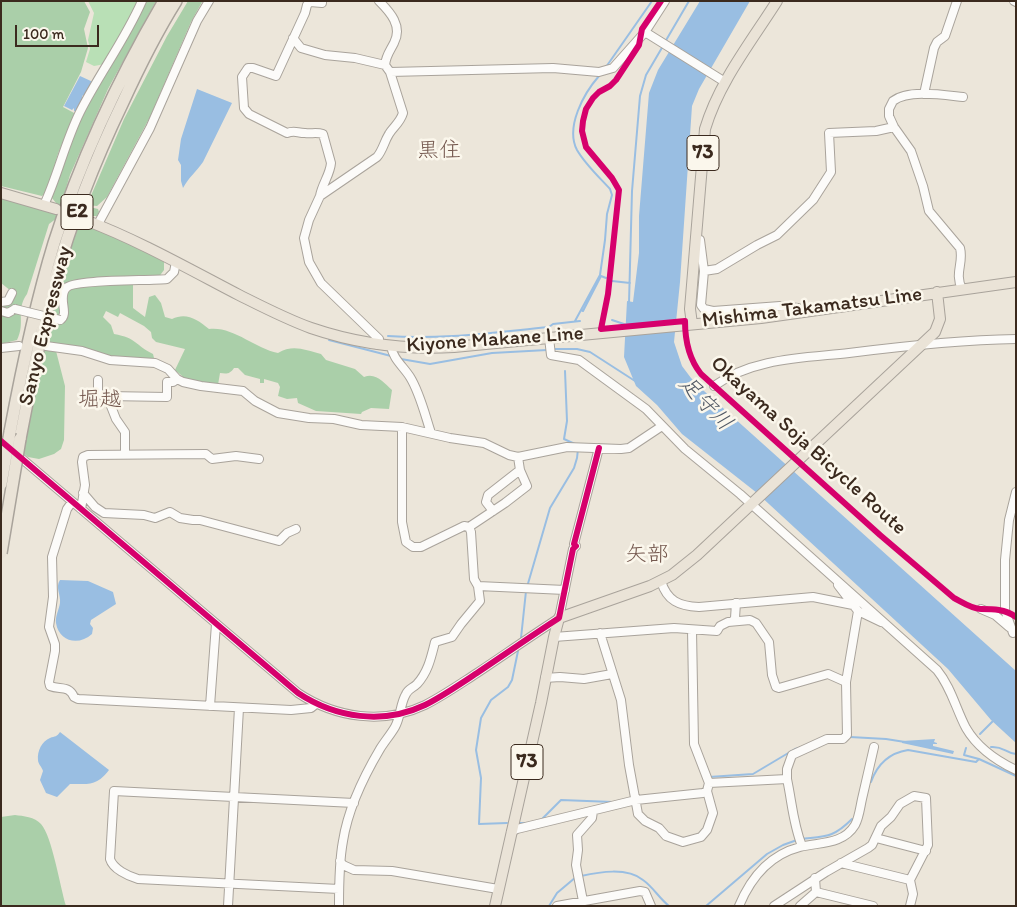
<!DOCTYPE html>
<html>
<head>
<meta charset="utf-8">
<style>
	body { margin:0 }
	#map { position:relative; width:1017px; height:907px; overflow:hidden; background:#ece6da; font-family:Itim,sans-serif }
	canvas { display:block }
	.frame { position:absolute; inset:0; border:2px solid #3b2a1e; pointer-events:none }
	.scale { position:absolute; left:15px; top:25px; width:84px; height:22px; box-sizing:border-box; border:2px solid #3b2a1e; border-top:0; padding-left:6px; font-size:15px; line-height:18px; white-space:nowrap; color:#3b2a1e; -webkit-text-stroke:4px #fbf7ec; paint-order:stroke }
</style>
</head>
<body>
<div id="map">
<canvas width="1017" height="907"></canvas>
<div class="frame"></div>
<div class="scale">100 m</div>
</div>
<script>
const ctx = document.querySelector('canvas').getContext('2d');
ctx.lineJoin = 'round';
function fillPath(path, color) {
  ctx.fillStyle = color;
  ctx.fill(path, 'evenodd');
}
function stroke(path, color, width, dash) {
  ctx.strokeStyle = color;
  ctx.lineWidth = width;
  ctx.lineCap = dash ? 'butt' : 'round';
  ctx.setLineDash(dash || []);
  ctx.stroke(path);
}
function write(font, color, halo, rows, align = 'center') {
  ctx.font = font + ' Itim,"Klee One",sans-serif';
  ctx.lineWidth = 5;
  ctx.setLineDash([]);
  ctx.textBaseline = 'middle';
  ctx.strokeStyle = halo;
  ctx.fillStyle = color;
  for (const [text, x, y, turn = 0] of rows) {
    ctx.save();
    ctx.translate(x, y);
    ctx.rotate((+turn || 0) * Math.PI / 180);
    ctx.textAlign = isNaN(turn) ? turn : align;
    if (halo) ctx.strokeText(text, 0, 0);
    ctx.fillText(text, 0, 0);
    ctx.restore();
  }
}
fillPath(new Path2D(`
	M88,1H140L105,64L94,66L86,62L90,49L88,40L94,13Z`), '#b9e0b6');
fillPath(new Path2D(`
	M1,1H84L90,12L84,29L88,48L81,72L63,107L76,114C70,127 64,139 59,151C53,165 56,186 42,196L1,186Z
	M145,1H156L108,89L70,175L57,218L49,224L27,294C15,311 26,322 17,340L1,344V300L8,298L11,291L1,283V196L54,211L56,203L52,198L53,191L66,150L82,115Z
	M188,1L202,2L191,22L150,117L107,197L97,206L87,205L124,119L167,36Z
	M94,208L98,209L99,212L97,216H87L84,224L164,260V270L158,278L133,279V308L145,317L149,297L155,295L161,303L165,317L172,319C186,312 197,319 209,329C233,326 254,348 278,353C293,344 305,350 321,354L326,360L355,369L364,377C376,372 384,383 392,390L389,409L371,408L362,412L361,414L316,411L298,403L297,398L287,399L278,396L280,387L278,383L264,379V383H260V379L245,375L238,368H234C230,374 227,374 220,373L218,385L187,380L175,370L185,349L156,342L152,338L151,332L144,326L120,313L118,317L106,311L103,317L111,325L114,334C137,338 135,345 153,354L154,358L151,360L56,351L65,386L64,440L61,449L54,454L39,459L28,457L22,452L47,327L81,214L85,210Z
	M15,815C23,816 35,817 41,824C52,836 60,886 66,906H1V817Z`), '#aacfa9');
fillPath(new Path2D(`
	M700,1H750L699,89L692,106L680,282L674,342L682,366L691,378L704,391L1016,671V743L991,720L948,669L757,493L682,434L657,405L636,386L624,357L627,301L633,302L639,253V216L649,93L658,70Z
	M80,76L93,82L86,96L83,95L82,97L84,99L77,112L74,111V108L72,110L64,106Z
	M197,89L232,103L203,162C196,172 189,177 183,188L181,181V165L178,160L181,139Z
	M60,580L88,581L113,592L116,604L91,620L90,624L93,628L92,634C79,646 59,642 56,623C55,616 59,610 60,603C61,595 55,587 60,580Z
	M60,732L109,770C97,786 89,784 70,784L57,797L46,793L40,780L43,771C42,767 38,764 38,760C37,751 42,741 50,738C55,736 57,737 60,732Z
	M935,739L934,742L937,743V744H933V746L954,751L953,754L902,743V741Z`), '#99bee2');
stroke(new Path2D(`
	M665,42L689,1
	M606,67L652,1
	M612,281L630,283
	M629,303L632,191L640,96L646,75L663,46
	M581,310L600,275L605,240L607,214L612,195L610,189C599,177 585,164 577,150C565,127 584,93 599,76
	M612,320L627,325
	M575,321L581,310L583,311L601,276L606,278
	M388,336C442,340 496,332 549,327L553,324L580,321
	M329,340L391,356
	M552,349H577L590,352L635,381
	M401,359L430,364L492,353L547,350
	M565,371L567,421L564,439L577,445
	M527,587L550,508L574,468L577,458L578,449
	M521,638L526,591
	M980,734L994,720
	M850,737L886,739L905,742
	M991,747C1004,746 1005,753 1016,754
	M966,748L964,755L979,759L1016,776
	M709,777L753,774L795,749L802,747
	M871,782C877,765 889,753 908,750L976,762L979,759
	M541,820L561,800L613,802
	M507,823L479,824L481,778L476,750L481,718L491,700L508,687L512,680L518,651
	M517,823H530
	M801,839C826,836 833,838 852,819
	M581,876C599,872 627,867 643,880C653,887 659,898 669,906
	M549,906L557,893L576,877
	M706,906L767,854L783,845L797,840`), '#99bee2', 2);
const minor = new Path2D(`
	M1014,1L1016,2
	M645,32L665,1
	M293,38L301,48L325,55L355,58L385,65
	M390,72L553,68L599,72L613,68L645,32L725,82
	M924,94L934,48L937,42L945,36L957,1
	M320,196C322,184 330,175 331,163L323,134C316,132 311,134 305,133C297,133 295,130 287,133L249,114L244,108L242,77L248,68H253L276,76L305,13L307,5L310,2L322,3V1
	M44,205C58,175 65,142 80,112C99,74 125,40 142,1
	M98,224L150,128L197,21L209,1
	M696,240H700L704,271L701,305L704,309L713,311L780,306L798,308L801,312
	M704,271L717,269L757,245L777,235L813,200L831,172L829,133L876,131L894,127
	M962,289C954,273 964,263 960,248L929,211L923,186L911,151L894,127L889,116V109L893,101C908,89 944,95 963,97
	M1,302L8,301L12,293
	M1,311L8,313L15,309
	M60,320C70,314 57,298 66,288C74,279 149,281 167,279L174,272L176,262
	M549,338L551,355L579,360L646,409L685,449L740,494L937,670C951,687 956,709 966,728C977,747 997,761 1016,770
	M378,345L379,339L321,283L309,262L304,238L309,220L320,196L377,157C383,150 384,142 389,134C393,127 400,123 403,113L390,72L385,65C386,55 390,51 394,43C403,26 390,12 379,1
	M46,346L82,351L110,360L155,363L168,369L177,379L183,382L201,386L243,391L255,401L278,413L309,418L334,419L361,425L402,427L450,438L484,443L509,455L518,457L567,447L621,449L629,448L662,426
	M391,346C393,359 403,366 410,377C420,393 425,415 431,433
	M1,348L19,346
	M98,380V394L107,396L167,397V382H173L177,379
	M714,386C752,358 803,358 849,353C904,346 960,340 1016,339
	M107,396L116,419L125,432V454
	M1,441L298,693C336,718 383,725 425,705C443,696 460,684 477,673C504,655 531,636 559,618L573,549L576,546L574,544L599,448
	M83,493L95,507L104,513L144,515L155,518L170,512L180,518L193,520H200L279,541L287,533L296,529
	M72,502L67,509L52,557L53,597L49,627L55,644V651L49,682L50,686C60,690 69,685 74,697L78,699L291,710L311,708L316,704
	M81,509L85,485L82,462L83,457L88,455L206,454L212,459L236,456L259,459
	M493,511L486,502L488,495L520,470
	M469,527L505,503L527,486L520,470L518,457
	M661,581C667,601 679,606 699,607L813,597L853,605
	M478,586L565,590
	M981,609L995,615L1009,627
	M858,611L881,622
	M733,621L735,618L736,603
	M600,633L621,700L629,765L638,814L645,821L659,828L666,836L683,842L701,837L707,830L713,813L707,791L709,783L694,744L692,630
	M1013,633L1005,610V560L1009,520L1016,492
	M554,637L674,628L717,631L720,626L728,622L750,620L756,623L769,642L772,675L776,687L779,688L828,674L846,682
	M545,678L560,677L584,679L612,674
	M210,706L216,624
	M787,779C792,802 793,824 802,846
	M709,783L787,779V769L792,755L827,739H843L847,735L846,682L858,611L838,585
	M511,832L517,829L636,800L703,793L707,791
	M876,838L926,851
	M340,861L343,865L354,870L392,871L498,889
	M841,863L910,880
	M815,878L816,892L873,906
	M339,889L138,879C128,876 113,869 110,859L114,791L354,803
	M583,901L576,865L578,850L577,835L592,818L593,811
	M228,906L239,708
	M339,906C339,884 339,862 343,841C348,809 364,776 380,749C385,741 391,734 395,727C401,716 400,704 406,694C408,689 413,688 417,684C428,672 431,658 435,642L452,637L461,624L480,601L478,586L474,579L471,532L469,527L464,526L421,547H413L406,542L402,522V427
	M557,906L640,891L645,892L651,906
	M739,906C751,877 769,855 800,847C819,842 843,845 855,825C859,818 860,808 862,799C866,782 870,764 874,747
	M774,906L826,872L868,848L872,845L881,826L891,817L900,804L914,796L926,798L928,845L910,880L913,894L910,906
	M800,906L816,892`);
const major = new Path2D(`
	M1,193L56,209
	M85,220C138,240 189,269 239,295C263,307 286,319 311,328C358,344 405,350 454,347L761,318L1016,282
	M692,324L690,309L705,129C719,82 751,42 777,1
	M495,906L541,703L554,637L559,618L650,586L672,575L697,555L935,332L940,319L937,292`);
const highway = new Path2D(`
	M10,432C22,368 35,305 54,243C81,158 119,78 164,1
	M20,439C30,387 40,334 54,283C71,221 95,160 123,102C139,67 156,33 176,1`);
stroke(minor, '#a9a39b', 10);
stroke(major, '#a9a39b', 12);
stroke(highway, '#a9a39b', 14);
stroke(minor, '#fcfbf9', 8);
stroke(major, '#eae3d7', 10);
stroke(highway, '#eae3d7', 11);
const minorBridge = new Path2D(`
	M15,309L60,320`);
const highwayBridge = new Path2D(`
	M1,484L10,432
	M1,553L20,439`);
stroke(minorBridge, '#a9a39b', 10, []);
stroke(highwayBridge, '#a9a39b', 14, []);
stroke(minorBridge, '#fcfbf9', 8);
stroke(highwayBridge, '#eae3d7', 11);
stroke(new Path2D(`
	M661,1L642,29L639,45L616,80L610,86L599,92L593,98L586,109L583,121L582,131L586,147L612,178L619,190L608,294L601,329L685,321C685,341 689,359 701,374L880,535L954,598C962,602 972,609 981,609C993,609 1005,609 1016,617
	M1,441L298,693C336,718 383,725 425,705C443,696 460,684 477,673C504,655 531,636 559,618L573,549L576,546L574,544L599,448`), '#d6006c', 6);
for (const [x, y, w] of [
	[703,153,32],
	[77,212,32],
	[527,762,32]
]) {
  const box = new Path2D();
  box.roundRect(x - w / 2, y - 17.5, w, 35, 4);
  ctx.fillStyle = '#fbf7ec';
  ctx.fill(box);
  stroke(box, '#3b2a1e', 1);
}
write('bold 20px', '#3b2a1e', null, [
	["73",703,153],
	["E2",77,212],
	["73",527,762]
]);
write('21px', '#3b2a1e', '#fbf7ec', [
	["Mishima Takamatsu Line",812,308,-7],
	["Sanyo Expressway",46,326,-76],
	["Kiyone Makane Line",495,340,-4],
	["Okayama Soja Bicycle Route",808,446,42]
]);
write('22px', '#75594f', '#fbf7ec', [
	["黒住",439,151],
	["堀越",100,400],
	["矢部",647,555]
]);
write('italic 22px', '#505864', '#fbf7ec', [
	["足守川",705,404,46]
]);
</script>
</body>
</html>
